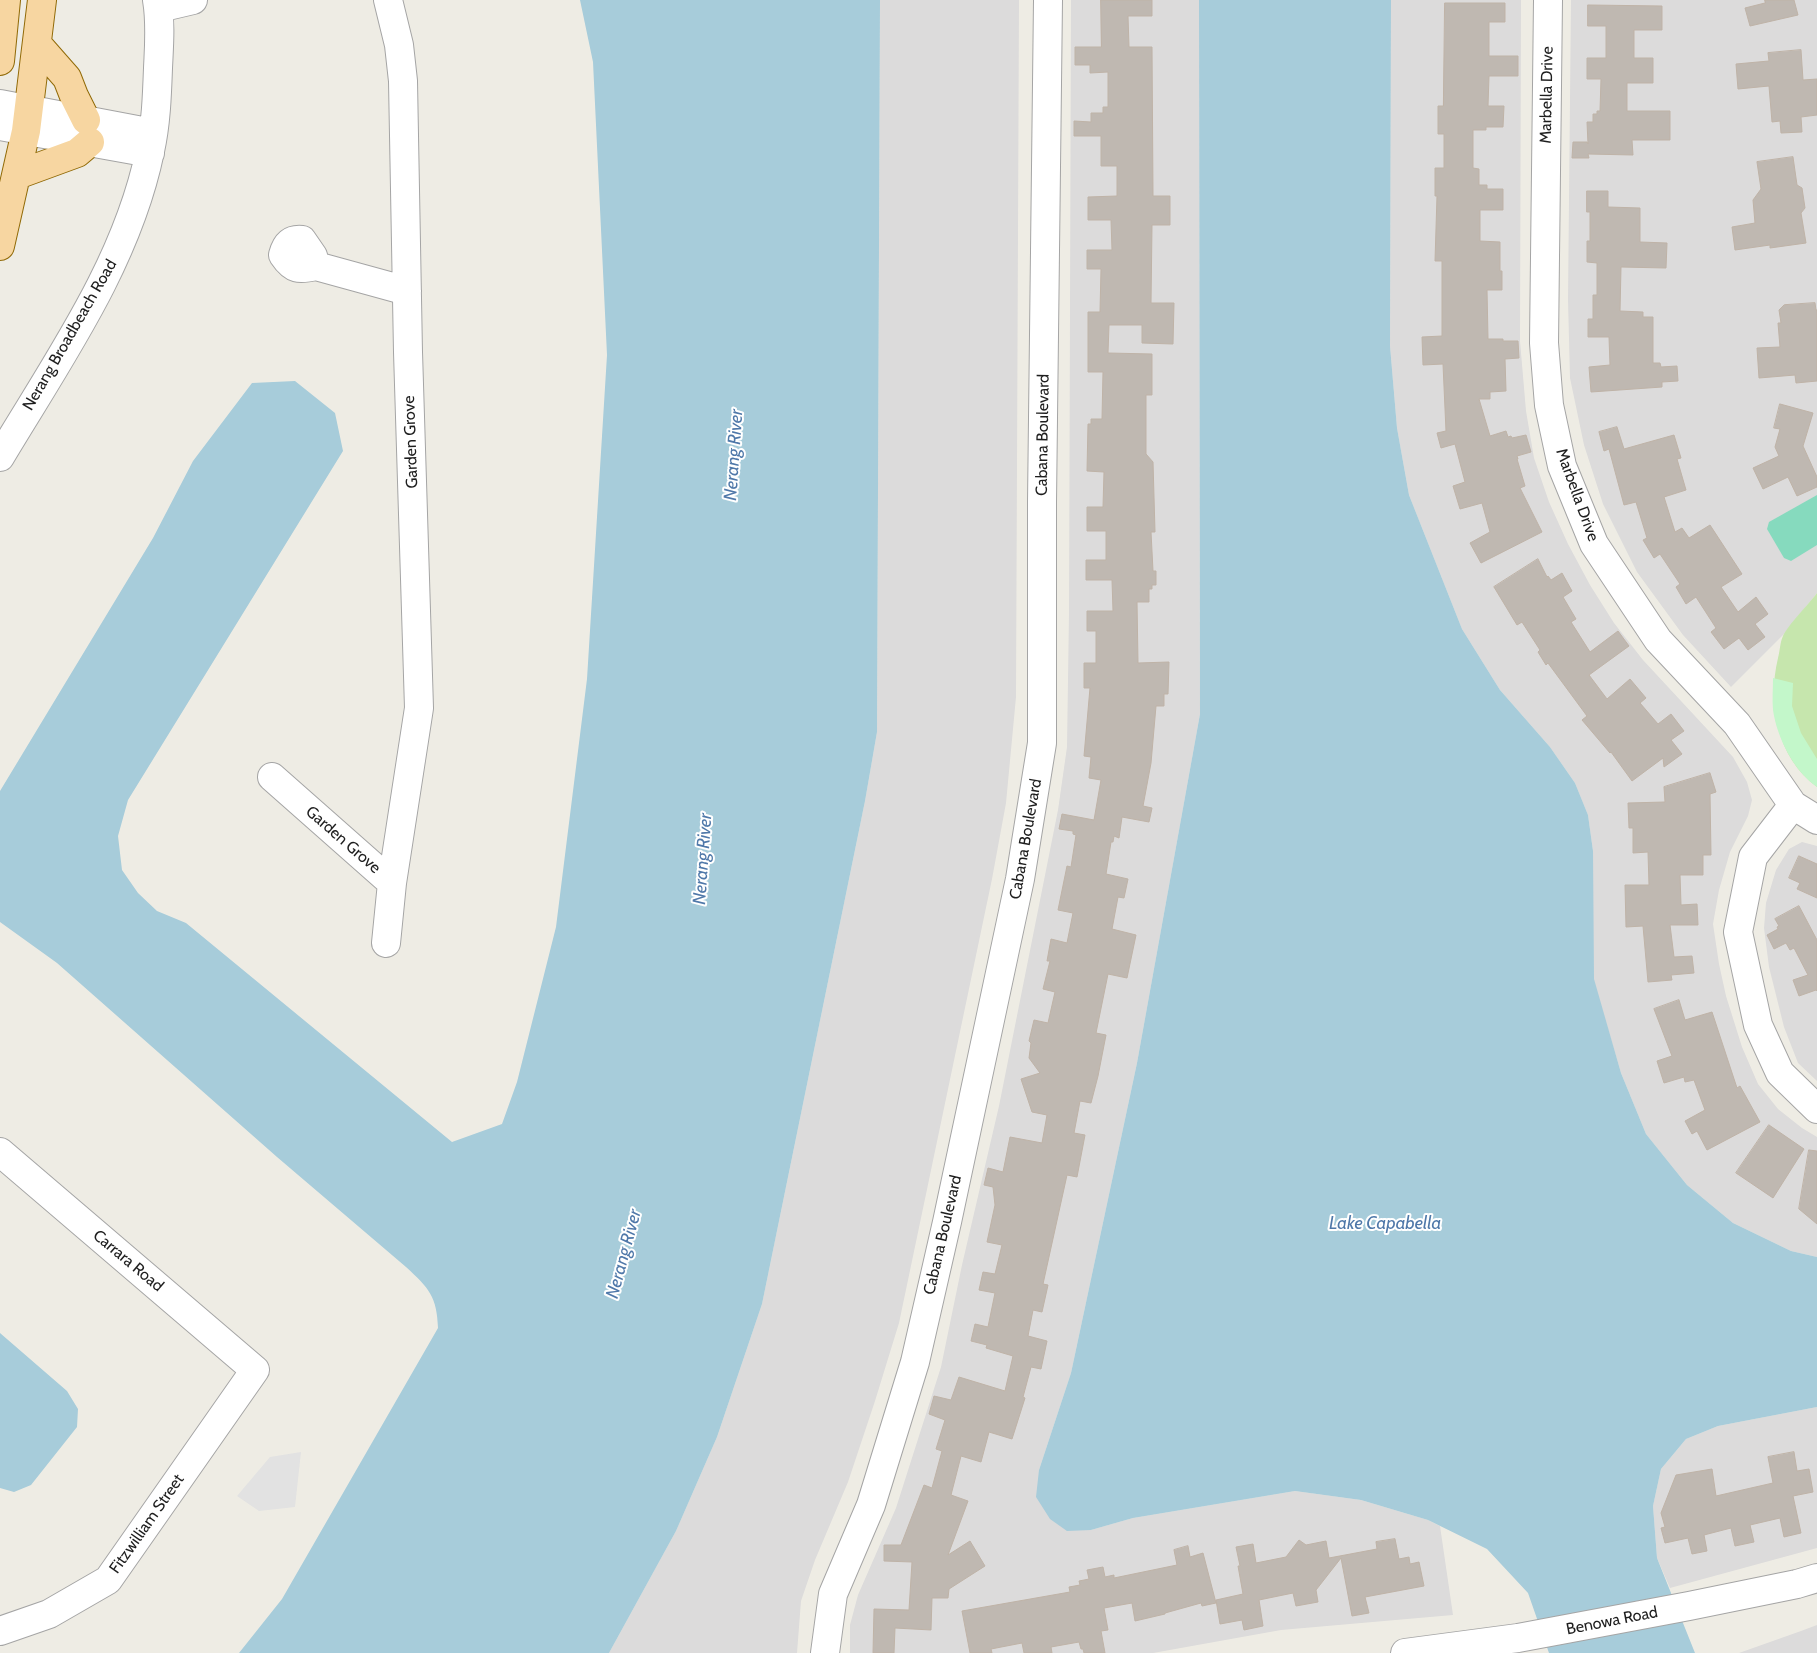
<!DOCTYPE html>
<html>
<head>
<meta charset="utf-8">
<style>
	body { margin:0 }
	canvas { display:block; background:#eeece4 }
</style>
</head>
<body>
<canvas width="1817" height="1653"></canvas>
<script>
const ctx = document.querySelector('canvas').getContext('2d');
ctx.lineJoin = 'round';
function fillPath(path, color) {
  ctx.fillStyle = color;
  ctx.fill(path, 'evenodd');
}
function stroke(path, color, width, dash) {
  ctx.strokeStyle = color;
  ctx.lineWidth = width;
  ctx.lineCap = dash ? 'butt' : 'round';
  ctx.setLineDash(dash || []);
  ctx.stroke(path);
}
function write(font, color, halo, rows, align = 'center') {
  ctx.font = font + ' Cabin,sans-serif';
  ctx.lineWidth = 4;
  ctx.setLineDash([]);
  ctx.textBaseline = 'middle';
  ctx.strokeStyle = halo;
  ctx.fillStyle = color;
  for (const [text, x, y, turn = 0] of rows) {
    ctx.save();
    ctx.translate(x, y);
    ctx.rotate((+turn || 0) * Math.PI / 180);
    ctx.textAlign = isNaN(turn) ? turn : align;
    if (halo) ctx.strokeText(text, 0, 0);
    ctx.fillText(text, 0, 0);
    ctx.restore();
  }
}
fillPath(new Path2D(`
	M880,0H1019L1016,697L1006,803L992,879L899,1323L875,1401L848,1482L815,1560L801,1601L797,1653H609L676,1531L717,1437L762,1304L865,801L877,732Z
	M1071,0H1199L1200,714L1137,1063L1071,1373L1039,1470L1091,1530L1133,1518L1295,1491L1361,1500L1428,1520L1440,1526L1453,1615L1281,1630L1153,1653H850V1625L858,1595L896,1508L941,1367L962,1265L999,1106L1058,810L1067,747L1069,613Z
	M1391,0H1521L1520,341L1526,411L1534,458L1549,502L1568,544L1590,585L1614,623L1643,660L1733,757L1747,782L1752,800L1748,816L1730,852L1719,890L1713,924L1719,964L1726,996L1742,1047L1758,1084L1778,1109L1802,1128L1817,1137V1257L1791,1251L1733,1223L1687,1185L1646,1134L1621,1073L1593,979V851L1588,815L1575,783L1550,747L1500,690L1462,629L1409,495L1397,428L1390,346Z
	M1571,0H1817V593L1783,635L1731,687L1683,635L1637,572L1603,504L1584,445L1570,378L1568,300Z
	M1802,842L1817,846V1081L1798,1063L1784,1027L1769,967L1764,928L1766,903L1776,870L1789,849Z
	M1817,1407V1548L1670,1588L1657,1558L1653,1506L1661,1469L1686,1439L1718,1426Z
	M1817,1625V1653H1739L1801,1631Z`), '#dcdbdb');
fillPath(new Path2D(`
	M1817,593V787C1777,758 1767,704 1778,658C1780,651 1780,642 1783,636C1788,625 1809,604 1817,593Z`), '#c6e6ad');
fillPath(new Path2D(`
	M1773,678L1793,683L1792,706L1801,733L1817,759V787C1794,771 1777,738 1773,710C1772,700 1773,688 1773,678Z`), '#c3f7ca');
fillPath(new Path2D(`
	M1817,495V545L1791,561L1784,558L1767,529L1769,522Z`), '#86dabe');
fillPath(new Path2D(`
	M301,1452L295,1507L259,1511L237,1496L270,1457Z`), '#e2e2e2');
fillPath(new Path2D(`
	M580,0H880L877,732L865,801L762,1304L717,1437L676,1531L609,1653H239L282,1599L438,1328C437,1297 429,1288 406,1267L277,1157L57,963L0,922V791L153,538L193,461L252,383L295,381L335,413L343,451L128,800L118,836L122,870L138,893L157,911L186,923L452,1142L502,1124L517,1082L556,927L587,679L607,355L593,62Z
	M1199,0H1391L1390,346L1397,428L1409,495L1462,629L1500,690L1550,747L1575,783L1588,815L1593,851L1594,979L1621,1073L1646,1134L1687,1185L1733,1223L1791,1251L1817,1257V1407L1718,1426L1686,1439L1661,1469L1653,1506L1657,1558L1695,1653H1549L1528,1593L1487,1549L1428,1520L1361,1500L1295,1491L1133,1518L1091,1530L1067,1531L1050,1519L1036,1497L1039,1470L1071,1373L1137,1063L1200,714Z
	M0,1333L67,1391L78,1409L77,1427L31,1485L14,1492L0,1488Z`), '#a7ccda');
const building = new Path2D(`
	M1101,0H1152V16H1128L1129,47H1152L1153,196H1170V225H1152L1151,303H1174L1173,344L1142,343V325H1109L1108,353L1152,354V395H1146V454L1153,462L1155,532H1151L1153,571H1156V585H1152V589H1149V602H1137L1138,663L1169,662L1168,694H1164V706H1156L1151,763L1143,806L1152,808L1149,822L1122,817L1119,838L1114,836L1113,842H1111L1106,874L1128,879L1124,898L1118,897L1112,929L1136,935L1127,978L1108,974L1096,1033L1106,1035L1098,1076L1091,1103L1080,1101L1074,1133L1085,1135L1077,1177L1067,1175L1043,1284L1048,1285L1042,1312L1033,1310L1028,1336L1047,1341L1041,1369L1031,1367L1023,1397L1025,1398L1012,1439L989,1432L981,1462L961,1456L951,1495L968,1501L948,1555L970,1541L985,1566L949,1589L948,1598H932L931,1630L895,1628L894,1653H873L874,1609L909,1610L912,1562L884,1561V1545H901L924,1485L932,1488L942,1451L936,1449L945,1420L929,1414L934,1396L951,1400L959,1377L1005,1391L1013,1356L986,1348L987,1345L971,1341L975,1324L988,1327L995,1293L979,1290L983,1272L995,1274L1002,1245L987,1242L995,1205L993,1187L984,1185L988,1168L1003,1172L1010,1137L1042,1143L1047,1115L1032,1112L1021,1079L1040,1073L1029,1058L1031,1043L1029,1041L1034,1020L1048,1023L1055,992L1043,989L1050,961H1047L1051,939L1067,943L1073,913L1058,910L1067,866L1071,867L1076,835L1073,834V831L1059,829L1062,814L1094,820L1101,780L1089,778L1091,757L1084,756L1090,688H1084V663H1096V631H1087V611H1113L1112,580H1086V560H1106V531H1087V507H1103L1104,472L1087,471L1088,424H1091V419H1102L1103,372H1088V312H1100L1101,269H1087V250H1112L1111,220H1088V197L1117,196V166H1101V136H1074V121L1091,122V113H1103V107H1108V72L1090,73V65H1075V47H1101Z
	M1765,0H1794L1798,15L1750,26L1745,8L1765,3Z
	M1445,3H1505V22H1489V56H1518V76H1489L1488,106H1504L1503,127H1486V130H1473V168L1479,169V185H1487V189H1503V210H1480V241L1500,242V271H1502V290H1487L1488,339H1503V341H1518L1519,358L1505,359L1506,391L1490,392V399H1479L1490,436L1506,431L1508,437L1511,436L1512,438L1526,435L1531,452L1517,456L1518,459H1517L1525,486L1520,488L1542,532L1481,563L1470,543L1490,532L1482,503L1460,509L1453,486L1465,482L1455,444L1441,448L1437,433L1446,431L1443,364L1423,365L1422,337L1442,336V261H1435L1437,196H1435V168H1444V134H1438V106H1443Z
	M1588,5L1662,6V30H1634V58H1653V83H1627V111H1670V140H1632L1633,155L1588,154L1589,158H1572L1573,142H1587L1588,144L1587,122H1593V114H1597V111H1600L1601,79H1587V58H1606V26H1588Z
	M1801,50L1803,80L1817,79V115L1801,117L1802,132L1781,133L1780,121L1772,122L1769,86L1738,89L1736,64L1769,61L1768,53Z
	M1793,157L1797,185L1802,188L1805,208L1801,213L1806,243L1770,248V245L1735,250L1732,227L1755,223L1753,200L1761,189L1757,162Z
	M1587,191H1608V207L1640,208V242L1667,243L1666,268L1621,267L1620,311L1643,312V317H1653V363H1660L1661,367L1677,366L1678,381L1662,382V387L1591,392L1589,367L1610,365L1609,337H1588V319H1593V295H1597V263L1587,262V241H1590V212H1587Z
	M1815,303L1816,310H1817V381L1796,383L1795,375L1759,378L1757,348L1780,347L1778,323H1781L1779,310L1784,305Z
	M1780,404L1813,413L1803,446L1817,477V487L1797,496L1788,477L1763,489L1753,468L1779,456L1775,447L1780,429L1774,428Z
	M1617,427L1624,449L1674,435L1681,458L1677,459L1686,490L1664,497L1675,532L1682,528L1689,538L1710,525L1742,574L1721,587L1738,612L1756,597L1768,614L1755,624L1765,637L1748,650L1739,638L1724,649L1711,632L1716,628L1696,597L1686,604L1676,587L1680,584L1660,554L1654,558L1643,540L1647,538L1636,502L1624,505L1609,449L1604,451L1599,432Z
	M1538,559L1547,577L1548,576L1551,580L1562,573L1572,591L1563,597L1576,619L1571,622L1590,652L1618,631L1629,646L1589,675L1607,699L1630,679L1646,698L1640,703L1658,724L1671,714L1684,731L1671,740L1682,754L1664,767L1663,758L1632,781L1611,752L1610,753L1582,720L1587,716L1548,663L1546,665L1538,652L1540,650L1522,622L1517,625L1494,587Z
	M1710,773L1716,792L1710,794L1711,855H1703V875H1680L1681,905L1697,904L1698,925H1670L1674,957L1692,956L1694,973L1671,975L1672,980L1648,982L1643,926L1626,927L1625,885H1649L1648,852L1633,853V828H1629L1628,803L1665,802L1664,787Z
	M1799,856L1817,864V898L1797,889L1800,883L1789,878Z
	M1799,906L1817,940V991L1816,990L1799,996L1793,980L1808,975L1794,948L1790,950L1786,943L1774,949L1767,935L1778,929L1777,927L1779,926L1775,919Z
	M1679,1000L1685,1020L1712,1012L1737,1088L1740,1086L1760,1122L1707,1150L1697,1131L1692,1134L1685,1121L1705,1110L1694,1080L1685,1082L1684,1077L1664,1083L1657,1061L1672,1056L1654,1009Z
	M1769,1125L1804,1149L1773,1198L1736,1173Z
	M1809,1150L1817,1151V1224L1799,1209Z
	M1794,1452L1797,1471L1809,1469L1813,1492L1793,1496L1801,1533L1784,1537L1780,1518L1750,1525L1754,1542L1735,1546L1731,1528L1704,1535L1707,1551L1692,1554L1688,1538L1665,1543L1661,1528L1665,1527L1661,1513L1676,1475L1712,1469L1716,1496L1773,1483L1768,1457Z
	M1395,1539L1399,1559L1409,1557L1410,1564L1419,1562L1424,1586L1365,1597L1369,1613L1352,1616L1341,1558L1316,1590L1318,1602L1296,1606L1293,1593L1259,1600L1263,1626L1244,1630L1242,1620L1220,1624L1216,1600L1243,1594L1238,1566H1240L1236,1547L1253,1544L1256,1563L1286,1557L1299,1540L1306,1545L1326,1541L1329,1558L1377,1549L1376,1542Z
	M1188,1546L1190,1557L1203,1553L1216,1603L1202,1606L1201,1603L1165,1613V1614L1135,1621L1132,1603L1104,1608L1108,1630L1101,1631L1105,1653H1084L1083,1649H1081L1079,1642L1051,1647L1052,1653H1024L1022,1643L991,1649L992,1653H970L962,1611L1070,1592L1069,1587L1080,1585L1079,1581L1089,1579L1087,1570L1103,1567L1105,1577L1114,1575V1578L1177,1565L1174,1550Z`);
fillPath(building, '#bfb8b1');
stroke(building, '#bfb3a7', 1);
const minor = new Path2D(`
	M1548,0L1544,343L1549,405L1562,466L1594,544L1658,640L1737,724L1793,805L1817,820
	M159,8L193,0
	M0,104L153,133
	M0,126L150,153
	M316,266L313,256L302,240C291,239 286,244 283,255C293,270 299,270 316,266L407,291
	M0,457C58,360 127,263 150,151C156,124 157,96 158,68C159,46 161,23 157,0
	M272,777L392,883
	M1793,805L1753,857L1738,932L1758,1025L1780,1073L1817,1109
	M386,943L392,883L419,708L408,352L403,81L399,45L388,0
	M0,1152L255,1370L108,1580L49,1614L0,1631
	M825,1653L833,1594L871,1505L915,1362L947,1222L1020,879L1042,743V502L1048,0
	M1405,1653L1518,1638L1689,1606L1797,1584L1817,1578`);
const major = new Path2D(`
	M38,45L67,78L74,96L86,120
	M0,61L6,0
	M17,175L77,153L90,142
	M0,246L26,131L42,0`);
stroke(minor, '#a5a5a5', 30);
stroke(major, '#916a07', 30);
stroke(minor, '#fff', 28);
stroke(major, '#f7d6a1', 28);
write('16px', '#1e1e1e', '#fff', [
	["Marbella Drive",1547,95,-89],
	["Nerang Broadbeach Road",70,335,-60],
	["Cabana Boulevard",1043,435,-89],
	["Garden Grove",411,442,-92],
	["Marbella Drive",1577,495,70],
	["Cabana Boulevard",1026,839,-80],
	["Garden Grove",343,840,41],
	["Cabana Boulevard",943,1235,-77],
	["Carrara Road",128,1261,40],
	["Fitzwilliam Street",147,1524,-55],
	["Benowa Road",1612,1621,-11]
]);
write('italic 18px', '#4f78a9', '#fff', [
	["Nerang River",734,455,-86],
	["Nerang River",703,859,-86],
	["Lake Capabella",1385,1224],
	["Nerang River",624,1254,-75]
]);
</script>
</body>
</html>
